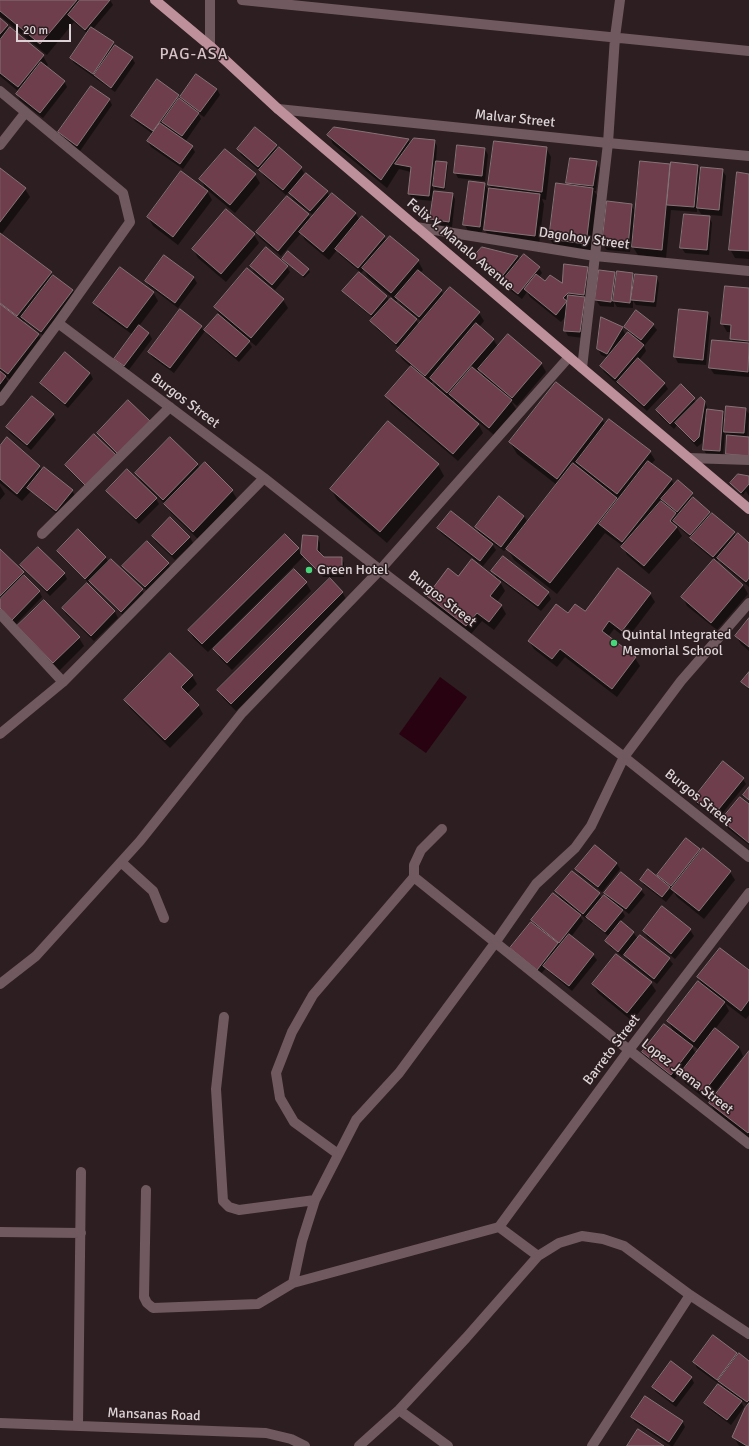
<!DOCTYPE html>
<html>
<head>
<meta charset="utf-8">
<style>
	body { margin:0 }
	#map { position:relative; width:749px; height:1446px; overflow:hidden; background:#2c1e21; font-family:Signika,sans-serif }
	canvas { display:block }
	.scale { position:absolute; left:16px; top:24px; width:55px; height:18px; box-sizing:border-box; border:2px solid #ddd3d6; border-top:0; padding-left:5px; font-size:12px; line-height:14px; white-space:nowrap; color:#ddd3d6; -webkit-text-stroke:3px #2c1e21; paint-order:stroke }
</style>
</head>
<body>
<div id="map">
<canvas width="749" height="1446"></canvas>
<div class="scale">20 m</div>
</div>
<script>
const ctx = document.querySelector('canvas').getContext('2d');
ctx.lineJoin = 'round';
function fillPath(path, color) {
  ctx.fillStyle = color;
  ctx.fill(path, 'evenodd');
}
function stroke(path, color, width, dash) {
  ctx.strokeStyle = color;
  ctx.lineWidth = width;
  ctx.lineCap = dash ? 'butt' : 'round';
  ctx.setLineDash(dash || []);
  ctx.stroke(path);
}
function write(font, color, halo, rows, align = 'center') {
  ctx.font = font + ' Signika,sans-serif';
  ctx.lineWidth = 3;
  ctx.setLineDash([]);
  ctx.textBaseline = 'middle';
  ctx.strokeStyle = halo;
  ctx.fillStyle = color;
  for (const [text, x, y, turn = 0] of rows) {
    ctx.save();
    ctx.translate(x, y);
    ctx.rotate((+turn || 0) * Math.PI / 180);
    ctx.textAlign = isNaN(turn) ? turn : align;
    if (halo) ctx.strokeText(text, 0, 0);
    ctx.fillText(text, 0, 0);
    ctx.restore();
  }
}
fillPath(new Path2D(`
	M440,677L467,697L426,753L399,734Z`), '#290211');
fillPath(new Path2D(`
	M0,0H110L113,5L93,29L132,58L135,63L115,92L74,63L71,58L88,34L74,22L47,55L0,16Z
	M0,20L7,25L9,30L43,56L48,65L46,67L64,81L67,87L43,118L20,100L17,94L19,92L0,76Z
	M196,75L217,89L220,95L204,117L198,113L201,119L185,142L192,147L195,152L183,169L151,147L148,142L153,134L135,121L132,116L178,95L180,98Z
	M109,99L112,105L80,151L62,138L59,132Z
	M334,128L408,140L411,144L434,141L437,146L436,162L447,163L448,166L445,190L435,189L433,185V191L452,194L455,199L452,227L434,224L431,219L433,201L412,199L409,193L411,172L399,169L387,188L333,144L329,135Z
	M276,146L278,149L301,168L304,173L297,182L299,183L327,192L330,197L332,194L356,214L360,221L384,237L387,241L418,261L423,270L420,273L441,290L444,296L450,288L479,313L484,321L479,327L493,339L498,347L541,363L546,372L517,406L511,401L516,409L494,435L476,420L483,433L458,461L391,404L386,396L411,367L402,359L397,351L399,348L375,327L372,322L374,319L347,296L344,291L360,272L339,254L337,250L329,260L305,240L301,233L281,256L260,238L257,233L308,215L311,219L314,216L293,199L289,192L286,195L264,176L261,172L241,155L238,149ZM364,270L368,277L396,301L398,299L400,303L422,322L419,325L416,320L391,299L389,301L387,297L360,274ZM479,369L484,377L477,372ZM433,381L437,389L431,384ZM453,399L457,406L452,402Z
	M546,148L551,157L546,200L542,199L544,204L539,244L490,239L485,230L490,189L492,190L489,185Z
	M485,149L488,155L485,181L458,178L455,172Z
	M596,162L599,168L596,191H594L598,197L591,252L555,247L550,239L569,186L567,182Z
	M670,165L672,169L698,166L701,172L722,170L726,176L722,216L701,214L697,207V212L671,210L666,258L638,255L631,244L630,252L607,250L603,245L631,205L636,213Z
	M0,170L25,189L30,197L1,235L51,272L53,276L73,290L76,296L45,337L25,321L23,323L38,334L43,343L13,382L5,376L12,388L0,403Z
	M255,175L260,183L235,213L205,188L201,179Z
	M749,175V259L735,258L730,249Z
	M484,184L488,190L482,232L468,231L465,225Z
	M207,191L212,200L178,245L153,226L148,217Z
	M226,211L254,235L259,243L226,282L198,258L193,249Z
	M709,217L712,223L709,255L685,253L681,247Z
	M482,248L518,256L520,260L539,268L542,273L539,277L546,282L562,285L587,268L592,277L583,338L568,336L565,330L567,315L561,322L530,297L527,292L522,299L506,287L504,283L478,262L474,257Z
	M164,256L194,278L197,283L178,308L149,286L146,281Z
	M283,259L308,269L310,272L304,278Z
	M251,266L287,267L290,272L275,290L254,272Z
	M614,272L617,277L633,274L635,277H656L659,283L656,307L636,305L633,301V308L617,307L614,302V307L600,306L596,300Z
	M749,289V377L714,374L710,368L713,341L733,342L731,339V332H727L722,323Z
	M153,292L158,301L139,326L149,333L152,339L128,371L119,364L115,359L133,335L100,311L95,303Z
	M283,300L288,308L256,346L247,339L252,347L239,362L208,335L205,331L174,373L153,358L149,352L201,327L204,331L218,315L221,318L215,307Z
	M680,310L707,312L711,318L706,365L678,363L675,357Z
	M637,312L653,325L657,330L644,346L646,351L639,360L664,383L668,389L647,411L604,372L601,366L608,358L601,355L598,349L622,328L625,334L621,341H622L628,332L625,327Z
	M90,373L93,379L68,408L44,388L41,383Z
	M681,386L697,403L704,401L707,407V410L723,412L726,418L745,409L749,414L747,438H749L730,460L727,454L728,437L725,432L723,456L707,455L704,450L707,422H705L702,443L697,447L677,425L674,429L660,416L657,410Z
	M53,415L56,420L31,450L10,433L7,427Z
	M602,420L606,425L650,452L655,460L651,464L671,479L674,485L692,494L695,499V500L709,512L711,516L734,532L736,536L749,544V587L721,563L719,559L716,563L743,585L748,594L717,630L687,606L683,597L714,560L695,544L691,538L675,524L682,536L649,574L627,555L623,546L605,533L557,594L514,560L507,548L504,551L490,541L496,550L483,566L442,534L438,529L481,536L476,527L524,516L528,523L557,485L517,454L510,442Z
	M153,427L122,458L101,438L98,433Z
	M0,448L39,466L42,471L45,468L72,491L76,497L59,516L31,491L22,501L0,483Z
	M118,461L89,490L69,470L66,465Z
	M197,464L200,469L232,491L237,499L198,539L171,513L167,506L141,481L136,473Z
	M438,465L444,476L387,543L337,500L331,489Z
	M749,477V496L746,491L743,495L731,484Z
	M0,486L5,494L0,500Z
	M108,491L156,499L159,504L139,524L111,496Z
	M78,531L106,558L109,563L111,560L142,590L145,596L125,617L94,587L91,582L89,583L61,556L58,551Z
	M153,536L190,537L193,543L175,560L156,542Z
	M304,536L317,537L320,543V554L324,558H341L344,563V577H323L304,556L208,652L194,639L189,630L298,548L302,556Z
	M0,550L23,572L27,579L39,591L42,597L16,624L0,609Z
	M168,563L171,569L148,592L127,571L124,566Z
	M22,565L64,573L67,579L50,596L25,571Z
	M294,570L306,583L311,591L232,670L220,658L215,649Z
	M493,571L548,593L551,599L541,611L498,578L505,591L497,602L501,605L506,614L494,630L482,621L471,634L433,604L428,596L458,578L498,581Z
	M87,584L115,612L118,618L94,641L66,614L63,608Z
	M342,592L347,601L236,711L223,698L219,690Z
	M650,594L655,602L627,639L614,629L608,637L635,658L640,666L617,697L565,657L557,667L534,649L529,641L569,615L585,612Z
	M44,602L79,638L84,646L59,671L23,635Z
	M749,620V651L741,644L736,636Z
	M749,674V690L742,682Z
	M192,676L197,684L187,694L198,705L203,714L170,748L130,708L125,700Z
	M743,779L746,784L717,820L697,804L694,799Z
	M749,806V845L725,826L722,820Z
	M686,840L701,853L730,872L735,880L704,919L677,897L674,892L666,902L644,885L641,880L662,881L658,875Z
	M595,846L617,864L620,869L602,892L580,875L576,869Z
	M641,890L645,895L629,914L620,907L625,916L620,922L633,932L637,938L622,956L610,947L607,941L610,937L590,922L588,917L586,919L577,911L583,921L571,937L593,955L597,960L572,991L548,971L546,968L540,975L514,954L536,927L532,920L562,901L557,892L599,893L602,899L611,902L605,893Z
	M662,908L690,930L694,936L675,959L647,937L644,931Z
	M641,936L669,959L673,964L657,984L628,961L625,956Z
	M749,972V1015L746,1019L725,1003L729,1011L715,1029L739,1047L743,1056L708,1101L685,1083L679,1073L674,1080L646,1058L643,1053L675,1034L668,1021L702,985L698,978ZM690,1043L699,1050L696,1054Z
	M651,983L656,991L632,1021L598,993L593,985Z
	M749,1053V1139L716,1114L710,1103Z
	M736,1353L738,1357L749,1362V1446H739L734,1437L749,1406L739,1398L744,1407L731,1425L708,1408L705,1403L719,1384L697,1368L694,1362ZM721,1384L725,1390L719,1386Z
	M691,1377L694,1383L676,1407L656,1392L653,1387Z
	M632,1417L682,1421L685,1427L673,1446H671L635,1422Z`), '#0007');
const building = new Path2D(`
	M0,0H77L40,44L0,11Z
	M80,0H110L85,30L68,15Z
	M0,18L8,25L0,34Z
	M10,27L44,55L18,87L0,73V40Z
	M91,27L114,42L93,74L70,58Z
	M115,45L133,57L111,88L94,75Z
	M41,62L65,81L40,113L16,94Z
	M196,74L217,89L200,112L180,97Z
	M157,79L179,95L153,131L131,116Z
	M91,86L110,99L77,146L58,132Z
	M179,98L199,113L182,136L162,122Z
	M160,123L193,146L180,164L147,141Z
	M255,127L277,145L258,167L237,149Z
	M334,127L409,139L381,180L327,135Z
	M414,138L435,140L429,196L408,194L411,167L395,164Z
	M494,141L547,147L542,192L488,185Z
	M457,145L485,148L482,176L454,173Z
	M279,147L302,167L283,190L259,170Z
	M225,149L256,174L230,205L199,179Z
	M570,158L597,161L593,186L566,183Z
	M436,161L447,162L444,188L433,186Z
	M640,161L670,164L662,250L632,247Z
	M671,162L698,165L694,207L667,205Z
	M701,167L723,169L719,210L697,208Z
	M0,168L26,188L0,222Z
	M181,171L208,191L173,237L147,217Z
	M737,172L749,174V251L729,250Z
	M306,173L328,191L310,211L289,193Z
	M469,181L485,183L480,227L463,225Z
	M556,183L593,188L586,244L549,239Z
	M489,188L540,194L535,236L484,230Z
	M434,191L453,193L449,222L430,219Z
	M332,193L356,213L323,252L299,232Z
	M287,196L309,214L278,251L256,232Z
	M607,201L632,204L628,247L602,245Z
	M226,209L255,234L221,274L192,249Z
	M684,214L710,216L707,250L680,248Z
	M362,216L385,236L358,268L335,249Z
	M0,233L52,272L17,316L0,303Z
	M390,236L419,260L391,293L362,268Z
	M266,247L288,266L272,285L250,266Z
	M482,247L518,256L500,279L473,257Z
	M288,251L309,269L303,276L282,259Z
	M524,254L540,267L518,294L502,281Z
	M164,255L194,277L175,303L145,281Z
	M564,264L588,267L584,295L568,293L563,298L567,301L556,315L524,289L536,274L545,281L550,275L562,283Z
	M120,267L154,292L127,328L93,303Z
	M247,268L284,299L251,338L214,307Z
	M418,270L442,290L419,317L395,297Z
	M599,270L615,272L611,302L595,300Z
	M617,271L633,273L630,303L613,301Z
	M359,272L387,296L371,315L342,291Z
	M635,274L657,276L654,302L631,300Z
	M53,275L73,290L41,332L21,317Z
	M725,286L749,288V341L730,339L731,325L721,324Z
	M450,287L480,312L425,376L396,351Z
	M568,295L585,297L580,332L564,331Z
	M391,298L417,319L396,344L370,321Z
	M0,304L39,334L8,374L0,368Z
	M180,309L202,326L170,368L148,352Z
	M679,309L708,312L703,360L674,357Z
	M636,310L654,324L641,340L624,327Z
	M218,314L250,341L236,357L204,330Z
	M601,317L623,327L607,354L597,349Z
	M476,323L494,339L447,393L430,378Z
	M139,325L149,333L124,366L114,359Z
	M628,332L644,345L615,379L600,366Z
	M508,334L542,363L512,398L478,369Z
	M712,340L749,343L748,372L709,368Z
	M65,352L90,373L65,404L40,383Z
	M638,358L665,383L644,406L617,382Z
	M411,366L479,424L453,454L385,396Z
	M472,367L512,400L489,428L449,394Z
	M0,371L6,376L0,384Z
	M556,382L603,419L557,479L509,442Z
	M681,384L695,398L670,424L656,410Z
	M32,396L54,414L27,445L6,427Z
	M701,397L705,401L699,437L694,442L675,423Z
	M128,400L150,421L118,454L97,433Z
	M726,406L746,408L744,433L724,432Z
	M707,409L723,411L720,451L703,450Z
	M609,419L651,451L617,494L576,462Z
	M388,421L439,464L380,532L330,489Z
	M94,434L116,455L86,486L65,465Z
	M727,435L749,437V456L726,454Z
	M7,437L40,466L17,494L0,479V446Z
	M170,437L198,464L163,500L135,473Z
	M648,461L672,479L622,542L599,524Z
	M205,462L233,490L193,532L164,504Z
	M573,463L617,498L550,583L506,549Z
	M44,467L73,490L56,511L27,488Z
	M127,469L157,498L136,519L106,491Z
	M738,474L749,476V484L741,493L730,483Z
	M678,480L693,493L677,512L661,499Z
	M499,496L524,516L501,547L475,527Z
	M693,497L710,512L690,535L673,521Z
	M661,501L676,513L670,521L677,527L644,566L621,547Z
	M451,511L493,544L480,561L437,528Z
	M712,513L735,532L713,557L690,538Z
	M170,517L190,537L172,555L152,536Z
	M78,529L106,557L85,579L57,551Z
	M738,533L749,543V578L746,582L717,558Z
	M285,534L299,548L202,644L188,630Z
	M303,535L318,536L317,550L324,557H342V571L319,572L301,554Z
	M147,541L169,563L145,587L122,566Z
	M38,547L65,573L47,591L20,565Z
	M0,549L24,572L0,596Z
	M503,556L549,592L538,606L491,571Z
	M111,559L143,589L121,612L89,581Z
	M472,559L501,582L490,596L502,605L489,622L477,613L466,626L427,596L448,568L458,576Z
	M714,559L743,585L711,623L681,597Z
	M618,568L651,593L622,631L609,621L602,631L636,657L612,689L560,649L552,659L528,641L556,604L568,613L575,604L585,611Z
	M294,569L307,582L227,663L213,649Z
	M24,575L40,591L12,620L0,608V599Z
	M330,578L343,592L231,704L217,690Z
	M87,583L115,611L91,636L62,608Z
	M44,600L80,637L53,663L17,626Z
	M749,618V647L735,636Z
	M170,653L193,675L181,687L199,705L165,740L124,700Z
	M749,672V688L741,682Z
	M723,761L744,778L714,815L693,799Z
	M749,787V800L743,795Z
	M740,797L749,804V843L721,820Z
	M686,838L700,849L671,886L657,875Z
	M595,845L617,863L598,887L575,869Z
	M703,848L731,871L699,911L671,889Z
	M648,869L670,887L662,897L640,880Z
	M572,871L600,893L583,914L555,891Z
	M621,872L642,889L626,909L604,893Z
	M553,893L581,915L559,943L531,920Z
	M604,895L623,910L605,932L586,917Z
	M662,906L691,929L671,954L643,931Z
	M621,921L634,932L618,952L605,941Z
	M531,922L558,943L537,970L510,948Z
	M569,934L594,954L569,986L543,966Z
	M640,935L670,958L654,979L624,955Z
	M720,948L749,970V1000L741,1011L697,977Z
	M616,954L652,982L627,1013L592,984Z
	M698,981L725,1002L694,1042L667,1021Z
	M664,1024L693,1046L671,1075L642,1052Z
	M715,1028L739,1047L703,1093L679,1075Z
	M749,1051V1132L748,1133L709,1103Z
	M713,1335L737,1353L717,1380L693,1362Z
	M739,1353L749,1361V1400L747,1402L718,1381Z
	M671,1361L692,1377L673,1402L652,1387Z
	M718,1384L742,1401L727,1420L704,1403Z
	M645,1396L683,1421L669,1442L631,1417Z
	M749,1403V1446H747L732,1437L745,1408Z
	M638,1429L664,1446H627Z`);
fillPath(building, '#6e3e4c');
stroke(building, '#857377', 1);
stroke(new Path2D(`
	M242,0L749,51
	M210,46V0
	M0,91L123,193L130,222L58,323L0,401
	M278,109L608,143L749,156
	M0,145L25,113
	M416,227L595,256L749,271
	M58,323L264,478L380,570L624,757L749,857
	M582,368L608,143L615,37L620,0
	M689,458L749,460
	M42,534L170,407
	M0,614L63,682
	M0,734L63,682L264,478
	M121,862L153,891L164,918
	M414,877V865L421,850L442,829
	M0,984L36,956L140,841L242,713L380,570L569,357
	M224,1017L216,1089L223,1201L229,1207L239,1210L315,1200
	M338,1154L294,1122L280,1098L276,1073L292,1032L313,995L414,877L629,1050L749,1144
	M146,1190L144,1297L147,1303L153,1308L258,1304L293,1283L499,1227
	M499,1227L629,1050L749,893
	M499,1227L538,1256
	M0,1232L81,1233
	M293,1283L302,1241L315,1200L356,1120L399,1073L495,943L536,884L575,848L591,826L624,757L681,681L749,603
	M399,1410L448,1446
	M0,1423L266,1433L291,1439L305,1446
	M78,1426L81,1172
	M359,1446L399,1410L466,1338L538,1256L559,1243L582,1236L603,1239L624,1246L690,1295L749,1334
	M592,1446L690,1295`), '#70595f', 10);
stroke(new Path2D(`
	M155,0L210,46L278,109L582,368L749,509`), '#be909c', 10);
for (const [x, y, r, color] of [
	[309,570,4,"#45d77a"],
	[614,643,4,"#45d77a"]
]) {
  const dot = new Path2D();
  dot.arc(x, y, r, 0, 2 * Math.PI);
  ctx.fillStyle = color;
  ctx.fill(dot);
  stroke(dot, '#2c1e21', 1.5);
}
write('14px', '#ddd3d6', '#2c1e21', [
	["Malvar Street",515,119,6],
	["Dagohoy Street",584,239,8],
	["Felix Y. Manalo Avenue",460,245,40],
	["Burgos Street",185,401,37],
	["Burgos Street",442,599,38],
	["Burgos Street",698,798,39],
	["Barreto Street",612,1050,-53],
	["Lopez Jaena Street",687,1077,38],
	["Mansanas Road",154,1415,2]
]);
write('14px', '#ddd3d6', '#2c1e21', [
	["Green Hotel",317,570],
	["Quintal Integrated",622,635],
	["Memorial School",622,651]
], 'left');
ctx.letterSpacing = '1px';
write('16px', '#d7c3c7', '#2c1e21', [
	["PAG-ASA",194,55]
]);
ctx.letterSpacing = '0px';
</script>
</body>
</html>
